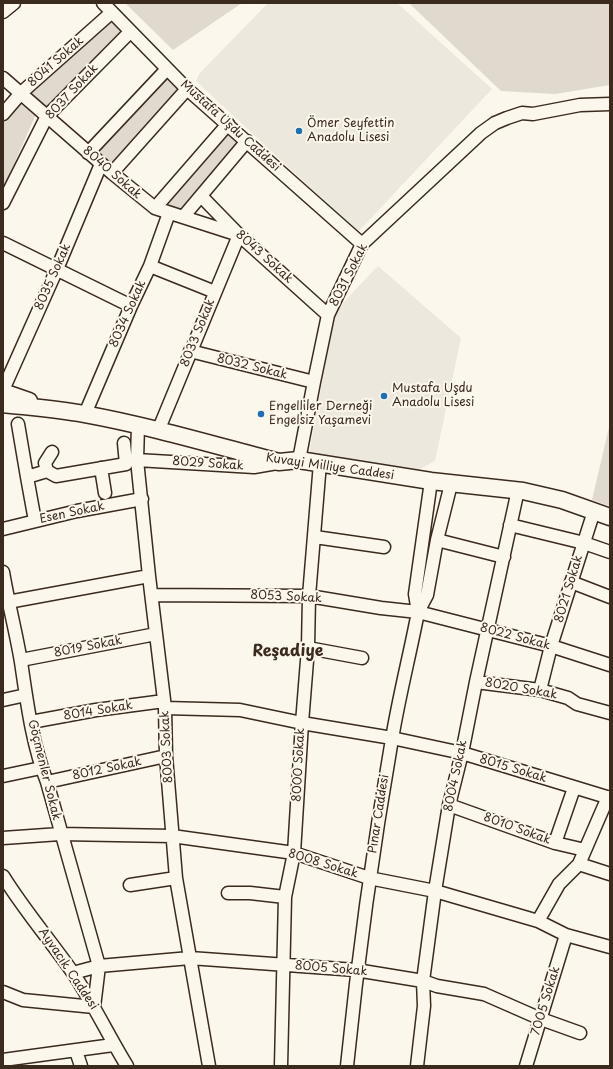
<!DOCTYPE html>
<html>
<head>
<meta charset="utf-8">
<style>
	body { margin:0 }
	#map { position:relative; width:613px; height:1069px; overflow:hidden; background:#fbf7ec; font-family:"Playpen Sans",sans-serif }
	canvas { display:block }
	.frame { position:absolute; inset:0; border:4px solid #3b2a1e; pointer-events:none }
</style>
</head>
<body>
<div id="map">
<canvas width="613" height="1069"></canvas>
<div class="frame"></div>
</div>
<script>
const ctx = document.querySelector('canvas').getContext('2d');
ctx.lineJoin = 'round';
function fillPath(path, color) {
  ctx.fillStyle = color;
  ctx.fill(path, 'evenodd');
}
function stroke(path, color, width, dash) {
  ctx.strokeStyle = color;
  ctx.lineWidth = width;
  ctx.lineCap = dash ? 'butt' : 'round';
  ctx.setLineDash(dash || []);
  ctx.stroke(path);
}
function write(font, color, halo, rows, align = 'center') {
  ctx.font = font + ' "Playpen Sans",sans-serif';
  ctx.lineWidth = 4;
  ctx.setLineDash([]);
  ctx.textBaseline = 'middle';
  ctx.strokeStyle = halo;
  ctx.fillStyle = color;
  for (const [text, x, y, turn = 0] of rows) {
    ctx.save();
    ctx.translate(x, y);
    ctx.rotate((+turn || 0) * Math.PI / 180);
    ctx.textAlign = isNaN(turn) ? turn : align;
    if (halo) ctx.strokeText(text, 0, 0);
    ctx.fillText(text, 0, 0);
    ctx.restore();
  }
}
fillPath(new Path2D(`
	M268,3H397L492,89L359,231L303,181L196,81L199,74Z
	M378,266L461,338L435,461L418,470L309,454L335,311Z`), '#ede8dd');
fillPath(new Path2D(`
	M125,3H242L173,50Z
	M409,3H610V85L555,94L501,91Z
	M112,18L124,32L46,111L26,93Z
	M168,75L184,90L111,167L95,152Z
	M23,100L37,112L3,189V122Z
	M228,130L242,142L182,212L162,206Z
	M610,423V506L592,500Z`), '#dfd9ce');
const minor = new Path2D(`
	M103,3L187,89L362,244
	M3,12L14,3
	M3,78L112,173L155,208L239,235
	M3,114L21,93L111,13
	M88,153L167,69
	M112,173L187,89
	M201,196L239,235L328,315
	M3,203L47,116L130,32
	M155,208L228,124
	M183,217L247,141
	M3,243L131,306
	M150,266L215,292
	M190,351L314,382
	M3,390L57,269L101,164
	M85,414L131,306L150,266L169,213
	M18,424L27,477
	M138,426L137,460L149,576L165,708L166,756L176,878L209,1066
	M158,431L239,235
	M137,460L254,467L277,463
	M299,460L314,382L328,315L362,244L481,133L495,123L507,118L522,113L533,114L580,105L610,104
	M101,468L105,493
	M47,471L45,463L52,452
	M35,521L27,477L47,471L56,476L126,464L124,443
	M510,525L584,543L610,552
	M3,529L77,511L142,499
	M315,537L384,547
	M437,540L504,557
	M3,572C8,602 16,632 21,662C27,702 32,744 47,782L99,966L94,1007L23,1000L3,992
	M571,582L610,597
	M152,595L309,596L381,608L418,612L551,646L610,665
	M8,602L149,576
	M418,612L415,594L431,481
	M308,648L362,658
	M21,660L156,634
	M476,682L540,690L568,698L577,704L610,713
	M540,690L551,646L594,511
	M3,700L26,695
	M165,708L240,710L302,723L392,738L462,753L610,798
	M31,722L96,710L164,701
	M3,776L41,768
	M47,782L166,756
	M449,805L555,843L585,850
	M3,838L60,834L172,836L294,853L369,878L435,891L538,921L566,935L610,947
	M555,843L574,788
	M579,864L610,874
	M3,876C24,910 50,940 73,973C93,1003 108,1035 127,1066
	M130,885L176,878
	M228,893H250L285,897
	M538,921L559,884L579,864L608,797
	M73,973L99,966L190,958L356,970L423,981L437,986L484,994L541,1019L580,1033
	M76,1051L81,1066
	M3,1060L113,1045
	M281,1066L285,897L294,853L302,723L308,648L309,596L320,463
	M347,1066C358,956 373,848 392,739C399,696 410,654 418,612L427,595L437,540L451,484
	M417,1066L424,1006L423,981L435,891L449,805L462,753L476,682L518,490
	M526,1066L566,935`);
const major = new Path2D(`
	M3,392L29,401
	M3,404C30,407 57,409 84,414C150,426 214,445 279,462L299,460L431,481L523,491L562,500L610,517`);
stroke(minor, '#3b2a1e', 15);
stroke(major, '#3b2a1e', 19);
stroke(minor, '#fbf7ec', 12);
stroke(major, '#fbf7ec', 16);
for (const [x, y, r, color] of [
	[299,131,4,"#1f6fb2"],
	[384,396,4,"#1f6fb2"],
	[261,414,4,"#1f6fb2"]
]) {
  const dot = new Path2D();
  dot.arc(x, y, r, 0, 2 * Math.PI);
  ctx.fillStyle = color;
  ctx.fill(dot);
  stroke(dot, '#fbf7ec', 1.5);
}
write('12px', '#3b2a1e', '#fbf7ec', [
	["8041 Sokak",56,62,-41],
	["8037 Sokak",72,92,-47],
	["Mustafa Uşdu Caddesi",230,126,42],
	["8040 Sokak",112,173,41],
	["8043 Sokak",264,257,42],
	["8031 Sokak",349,275,-63],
	["8035 Sokak",53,277,-66],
	["8034 Sokak",128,314,-66],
	["8033 Sokak",198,333,-68],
	["8032 Sokak",252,367,14],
	["8029 Sokak",208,464,4],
	["Kuvayi Milliye Caddesi",330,467,8],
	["Esen Sokak",72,513,-12],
	["8021 Sokak",569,589,-73],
	["8053 Sokak",286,597,3],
	["8022 Sokak",515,637,15],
	["8019 Sokak",88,647,-11],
	["8020 Sokak",521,689,10],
	["8014 Sokak",98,711,-9],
	["8003 Sokak",167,747,-93],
	["8000 Sokak",299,765,-87],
	["8012 Sokak",107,769,-12],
	["8015 Sokak",513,769,17],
	["Göçmenler Sokak",44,770,76],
	["8004 Sokak",456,776,-78],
	["Pınar Caddesi",379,814,-81],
	["8010 Sokak",517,829,20],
	["8008 Sokak",323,864,17],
	["Ayvacık Caddesi",68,969,56],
	["8005 Sokak",331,969,5],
	["7005 Sokak",546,1001,-73]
]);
write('12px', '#3b2a1e', '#fbf7ec', [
	["Ömer Seyfettin",307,124],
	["Anadolu Lisesi",307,138],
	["Mustafa Uşdu",392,389],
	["Anadolu Lisesi",392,403],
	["Engelliler Derneği",269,407],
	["Engelsiz Yaşamevi",269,421]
], 'left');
write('bold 16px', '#3b2a1e', '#fbf7ec', [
	["Reşadiye",288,652]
]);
</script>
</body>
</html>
